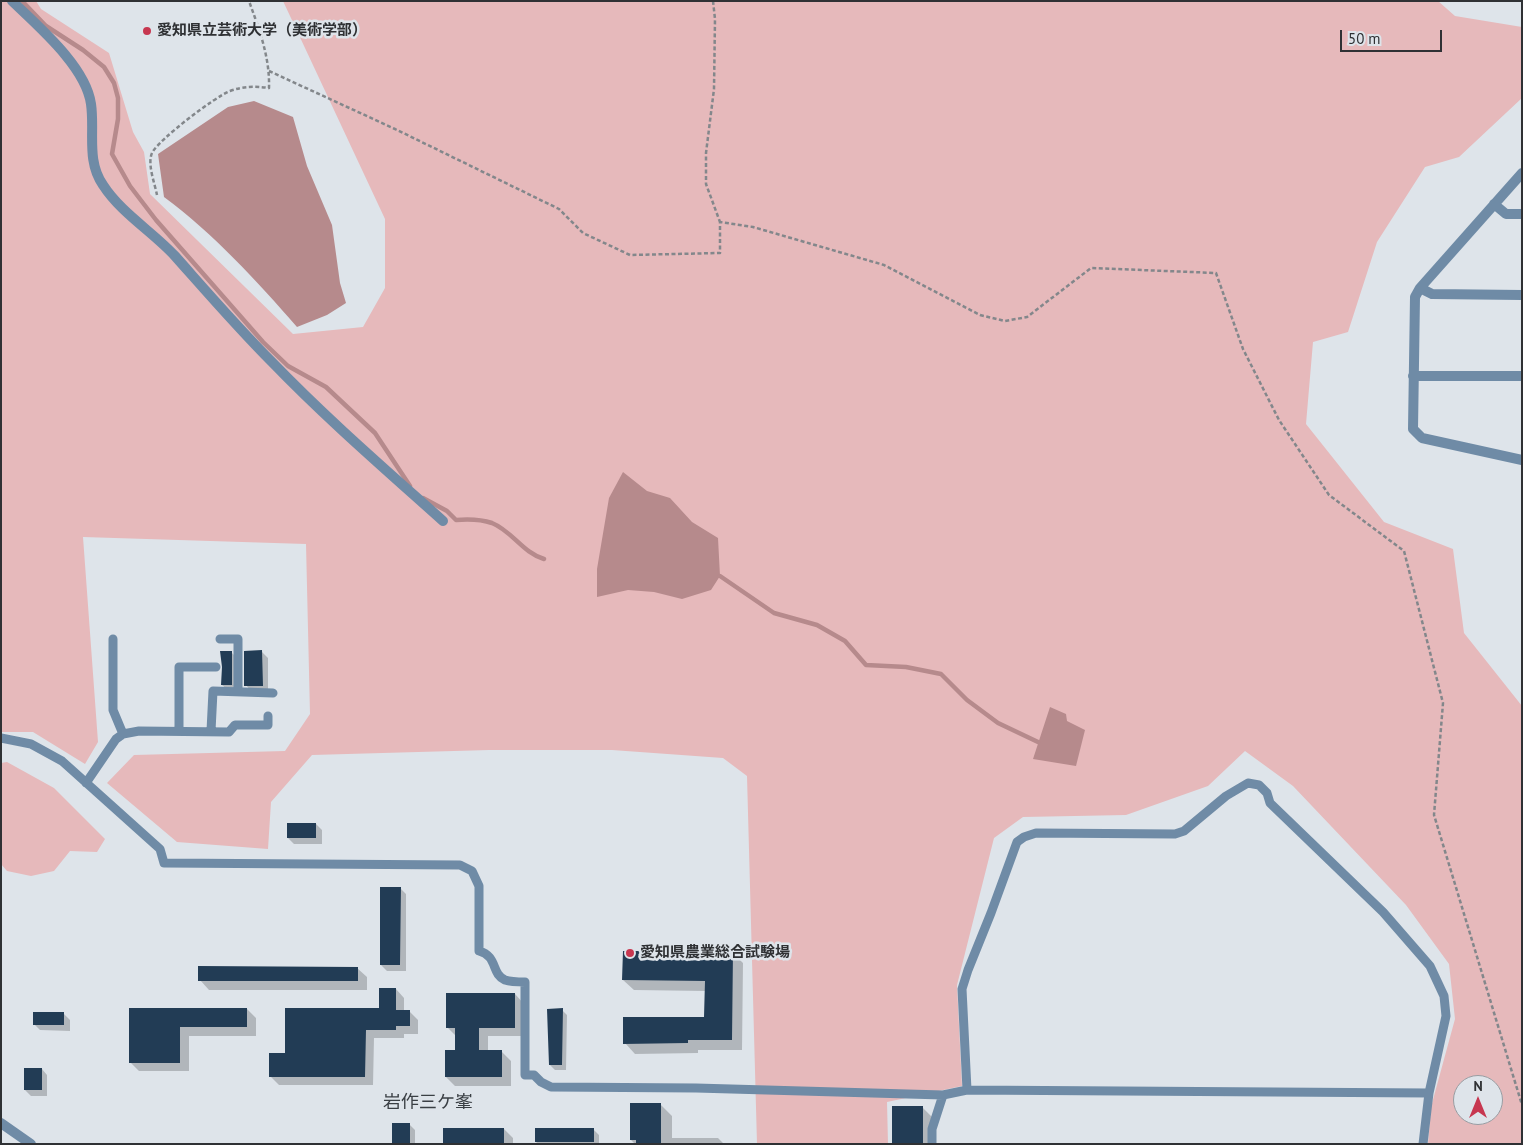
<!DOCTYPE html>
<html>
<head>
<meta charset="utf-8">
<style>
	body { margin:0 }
	#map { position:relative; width:1523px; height:1145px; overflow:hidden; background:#dee4ea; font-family:"PT Sans",sans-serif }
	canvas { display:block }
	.frame { position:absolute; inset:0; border:2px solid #2f3134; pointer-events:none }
	.north { position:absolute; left:1453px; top:1075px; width:50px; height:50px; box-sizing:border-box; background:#dee4ea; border:1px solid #989ca1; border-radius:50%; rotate:0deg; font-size:14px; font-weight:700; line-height:20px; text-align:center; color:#2f3134 }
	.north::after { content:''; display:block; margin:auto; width:18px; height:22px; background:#c73750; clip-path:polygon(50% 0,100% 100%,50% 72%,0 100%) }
	.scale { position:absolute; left:1340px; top:30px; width:102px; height:22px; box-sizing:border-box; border:2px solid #2f3134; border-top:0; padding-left:6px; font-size:15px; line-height:18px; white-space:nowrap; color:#2f3134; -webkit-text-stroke:4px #dee4ea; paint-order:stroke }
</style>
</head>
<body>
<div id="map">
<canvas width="1523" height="1145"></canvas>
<div class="frame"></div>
<div class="north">N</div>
<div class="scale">50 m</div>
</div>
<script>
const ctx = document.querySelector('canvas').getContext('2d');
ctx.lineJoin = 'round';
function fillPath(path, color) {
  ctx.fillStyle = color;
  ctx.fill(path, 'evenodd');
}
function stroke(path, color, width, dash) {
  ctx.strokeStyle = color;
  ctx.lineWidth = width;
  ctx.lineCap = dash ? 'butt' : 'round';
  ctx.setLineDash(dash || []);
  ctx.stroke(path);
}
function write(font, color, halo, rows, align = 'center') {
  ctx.font = font + ' "PT Sans","Noto Sans JP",sans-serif';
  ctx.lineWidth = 5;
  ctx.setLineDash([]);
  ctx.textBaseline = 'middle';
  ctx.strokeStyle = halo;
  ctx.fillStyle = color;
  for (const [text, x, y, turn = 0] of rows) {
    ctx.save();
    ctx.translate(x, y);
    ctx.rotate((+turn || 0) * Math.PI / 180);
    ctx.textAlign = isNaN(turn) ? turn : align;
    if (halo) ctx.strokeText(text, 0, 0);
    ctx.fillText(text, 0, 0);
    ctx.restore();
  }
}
fillPath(new Path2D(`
	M1,1H36L41,9L109,53L133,132L144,152L150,194L293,334L363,327L385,288V219L283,1H1438L1455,16L1522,27V98L1459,157L1425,167L1377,242L1348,332L1313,342L1306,424L1384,522L1453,549L1464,633L1522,706V1144H1428L1431,1107L1455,1019L1449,964L1406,905L1293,786L1245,751L1208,786L1126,815L1023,817L994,838L957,985L962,1086L887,1102L888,1144H757L747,776L723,758L612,750H489L312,755L271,802L268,849L177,842L107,783L134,755L285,751L310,714L306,544L83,537L98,742L85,764L33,732H1ZM1463,1085H1493V1115H1463Z
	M7,762L54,788L105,839L97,852L70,851L54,871L31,876L7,871L1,864V763Z`), '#e6b9bb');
fillPath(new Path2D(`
	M254,101L293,117L307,166L332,225L340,283L346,303L327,315L297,327C257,281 214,234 164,197L158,154L228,107Z
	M623,472L647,491L670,498L692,522L718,538L720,576L711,590L682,599L654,592L628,590L597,597V569L609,498Z
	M1050,707L1066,714L1067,721L1085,730L1076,766L1033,759Z`), '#b68a8c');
fillPath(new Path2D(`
	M231,652L237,658V691L228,690L222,685Z
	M262,652L268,658V692L251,691L246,685Z
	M316,824L322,830V844H294L288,838Z
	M400,888L406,894V971H387L381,965Z
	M733,953L743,963L742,1050H698V1053L635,1054L625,1043L706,1018V991L634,990L623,980Z
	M357,968L367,977V990H209L200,980Z
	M396,989L404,998V1012H410L418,1020V1034H404V1038H374L373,1085H279L271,1077L286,1054L380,1010Z
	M515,994L524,1004V1036H488V1051L502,1052L511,1061V1086H455L446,1077L456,1051V1036L447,1027Z
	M130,1009H247L256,1018V1036H189V1071H139L130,1062Z
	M562,1010L567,1015L566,1070H555L550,1065Z
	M64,1014L70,1020V1031L40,1030L34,1024Z
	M42,1069L47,1075V1096H31L25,1090Z
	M660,1104L672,1116V1138H718L724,1144H635L631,1140Z
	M923,1108L934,1119V1144H893Z
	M409,1124L415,1130V1144H394Z
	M504,1129L513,1138V1144H444Z
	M593,1129L599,1135V1144H538L536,1142Z`), '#0003');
stroke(new Path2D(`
	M22,1L46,26L83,50L104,67L114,83L118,98V119L112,154L130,186L156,220L263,342L288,366L326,387L375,433L410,486
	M423,498L447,511L456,520C468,519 480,519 492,523C512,531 523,553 544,559
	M720,576L774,613L817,625L845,641L866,665L906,667L941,674L967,700L998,723L1038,742`), '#b68a8c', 4.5);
fillPath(new Path2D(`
	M262,650L263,686H244V651Z
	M220,651H232V685H221L222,667Z
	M287,823H316V838H287Z
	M380,887H401L400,965H380Z
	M623,951H733L732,1040H688V1043L623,1044V1017H704L705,981L622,980Z
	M198,966L358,967V981H198Z
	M379,988H396V1010H410V1026H396V1030H366L365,1077H269V1053H285V1008H379Z
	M446,993H515V1028H479V1050H502V1077H445V1050H455V1028H446Z
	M129,1008H247V1027H180V1063H129Z
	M563,1008L562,1065H549L547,1009Z
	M33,1012H64V1025H33Z
	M24,1068H42V1090H24Z
	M630,1103H661V1144H636V1140H630Z
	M892,1106H923V1144H892Z
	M392,1123H410V1144H392Z
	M443,1128H504V1144H443Z
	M535,1128H594V1142H535Z`), '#223c55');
stroke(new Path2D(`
	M713,1L715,19L714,89L706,153V184L720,222
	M269,71L395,129L559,209L583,233L630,255L720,253V222L753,227L884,265L980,315L1005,321L1027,317L1091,268L1216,273L1243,349L1279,420L1329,495L1404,551L1443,703L1434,815L1522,1105
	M157,195C155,184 147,164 152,153C158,140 216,96 230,91C244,86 255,86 269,88C270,57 259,29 249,1`), '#83878b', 2.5, [4, 2.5]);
stroke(new Path2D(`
	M113,639V710L123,734
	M220,639H238V692
	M179,731V667H216
	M211,731L213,691L273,693
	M1,738L31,744L62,761L160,849L164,863L460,865L472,871L479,886V951C498,956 491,974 505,980C511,982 519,982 525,982V1075H534L541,1082L551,1087L696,1088L943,1095L967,1090L1429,1093
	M86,783L116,739L123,734L139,731L229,732L235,725H268V716
	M967,1090L962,989L968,970L991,913L1017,842L1024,837L1036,833L1175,834L1184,831L1226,796L1248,783L1259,785L1267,793L1270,803L1383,912L1430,966L1444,996L1446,1016L1429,1093L1423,1144
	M932,1144V1129L943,1095`), '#6f8ba6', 9);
stroke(new Path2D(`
	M12,1C39,27 86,67 91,104C95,131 86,161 103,185C121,213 153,232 175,256C207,292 238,328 272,362C326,418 385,469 443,521
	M1522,173L1420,288L1415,297L1413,429L1422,438L1522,460
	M1494,204L1506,214H1522
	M1420,288L1432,294L1522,295
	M1413,376H1522`), '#6f8ba6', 10);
stroke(new Path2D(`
	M1,1123L31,1144`), '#6f8ba6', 10);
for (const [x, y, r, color] of [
	[147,31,5,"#c73750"],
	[630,953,5,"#c73750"]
]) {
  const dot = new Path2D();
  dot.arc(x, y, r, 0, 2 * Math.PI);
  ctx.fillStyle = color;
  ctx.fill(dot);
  stroke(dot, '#dee4ea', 2);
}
write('bold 15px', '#2f3134', '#dee4ea', [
	["愛知県立芸術大学（美術学部）",157,31],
	["愛知県農業総合試験場",640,953]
], 'left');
write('18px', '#3a3f44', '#dee4ea', [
	["岩作三ケ峯",428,1103]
]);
</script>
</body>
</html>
